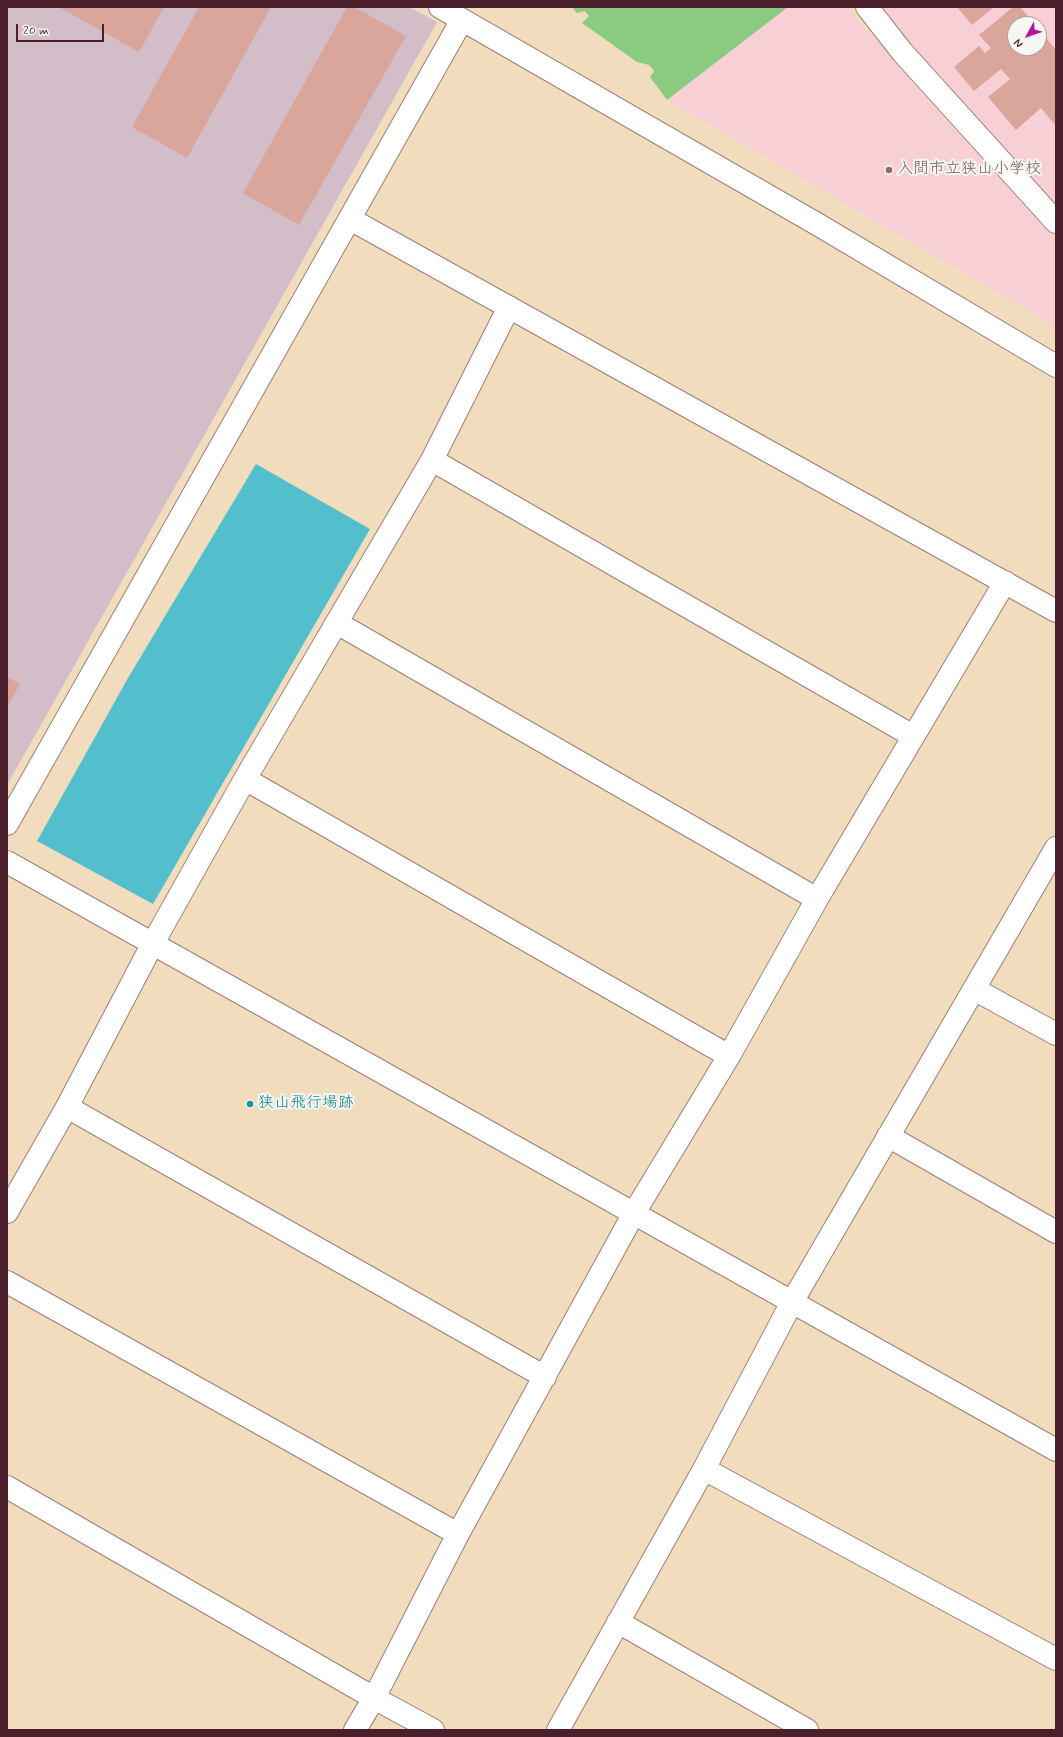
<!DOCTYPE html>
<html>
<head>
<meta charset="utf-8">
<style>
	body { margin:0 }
	#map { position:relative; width:1063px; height:1737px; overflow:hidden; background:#f1ddbe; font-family:Mynerve,sans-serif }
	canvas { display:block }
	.frame { position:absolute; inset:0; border:8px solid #4a1f2b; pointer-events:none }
	.north { position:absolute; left:1007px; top:16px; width:40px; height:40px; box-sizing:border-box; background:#f6f6f2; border:1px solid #b1a0a2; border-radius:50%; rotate:230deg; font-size:11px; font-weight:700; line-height:16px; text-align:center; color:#4a1f2b }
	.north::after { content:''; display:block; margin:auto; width:14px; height:18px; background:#b5179e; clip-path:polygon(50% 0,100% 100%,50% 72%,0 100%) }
	.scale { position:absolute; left:16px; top:24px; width:88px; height:18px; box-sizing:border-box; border:2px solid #4a1f2b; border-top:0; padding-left:5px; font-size:12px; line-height:14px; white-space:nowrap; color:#4a1f2b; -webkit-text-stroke:3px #f6f6f2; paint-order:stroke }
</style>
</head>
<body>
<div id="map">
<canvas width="1063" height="1737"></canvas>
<div class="frame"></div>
<div class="north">N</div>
<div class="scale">20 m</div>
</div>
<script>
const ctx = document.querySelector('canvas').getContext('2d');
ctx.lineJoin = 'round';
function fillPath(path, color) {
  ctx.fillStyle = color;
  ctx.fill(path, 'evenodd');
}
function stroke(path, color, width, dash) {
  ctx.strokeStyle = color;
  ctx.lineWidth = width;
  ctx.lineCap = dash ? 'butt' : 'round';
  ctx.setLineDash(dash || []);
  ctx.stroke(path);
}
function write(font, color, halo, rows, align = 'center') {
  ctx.font = font + ' Mynerve,"Klee One",sans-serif';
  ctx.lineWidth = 4;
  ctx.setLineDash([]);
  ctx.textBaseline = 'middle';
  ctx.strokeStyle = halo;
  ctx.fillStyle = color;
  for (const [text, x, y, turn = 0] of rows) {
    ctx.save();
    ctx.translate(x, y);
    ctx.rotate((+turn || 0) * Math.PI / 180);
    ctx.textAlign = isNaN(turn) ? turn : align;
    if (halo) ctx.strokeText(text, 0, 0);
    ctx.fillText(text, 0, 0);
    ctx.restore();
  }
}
fillPath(new Path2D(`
	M788,7H847L901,70L1056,240V327L667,100Z
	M876,7H1056V209ZM1015,24H1039V48H1015Z`), '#f7cfd5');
fillPath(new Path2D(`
	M7,7H409L437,22L7,785Z`), '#d2bdc8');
fillPath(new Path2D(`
	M572,7H788L667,100L650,77L654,71L649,65L637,62L582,23L589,16L585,11L577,13Z`), '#8aca81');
fillPath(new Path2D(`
	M256,464L370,529L153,904L37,841L128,678Z`), '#53bfcd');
fillPath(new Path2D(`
	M59,7H164L139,52Z
	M199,7H271L187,158L132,127Z
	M347,7H354L406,36L299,225L243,193Z
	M957,7H994L972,25Z
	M1013,7H1020L1035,24H1015V48H1039V29L1056,50V126L1041,108L1016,130L988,97L1010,79L1001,69L974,91L954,67L979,46L985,53L991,48L979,35Z
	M7,677L20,684L7,707Z`), '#daa59a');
const minor = new Path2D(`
	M440,7L817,224L1056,366
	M867,7L903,53L1056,222
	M350,219L1056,611
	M432,460L913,736
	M337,623L817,899
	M245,779L729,1056
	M7,824L462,20
	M7,862L1056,1450
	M974,989L1056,1034
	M67,1107L545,1377
	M888,1136L1056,1232
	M7,1212L67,1107L153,943L245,779L432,460L509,307
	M7,1282L458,1534
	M704,1469L1056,1659
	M7,1487L374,1698L433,1730
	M618,1622L807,1730
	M355,1730L374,1698L458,1534L634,1213L729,1056L817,899L1005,582
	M558,1730L704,1469L792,1302L1056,848`);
stroke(minor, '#9e7e74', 24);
stroke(minor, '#fff', 22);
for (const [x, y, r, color] of [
	[889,170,4,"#8d6e63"],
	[250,1104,4,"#0f9aa8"]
]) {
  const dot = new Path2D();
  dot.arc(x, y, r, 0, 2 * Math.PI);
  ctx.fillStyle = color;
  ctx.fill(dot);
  stroke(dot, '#f6f6f2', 1.5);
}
write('16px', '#785e54', '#f6f6f2', [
	["入間市立狭山小学校",897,170]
], 'left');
write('16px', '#0d838f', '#f6f6f2', [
	["狭山飛行場跡",258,1104]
], 'left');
</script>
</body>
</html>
